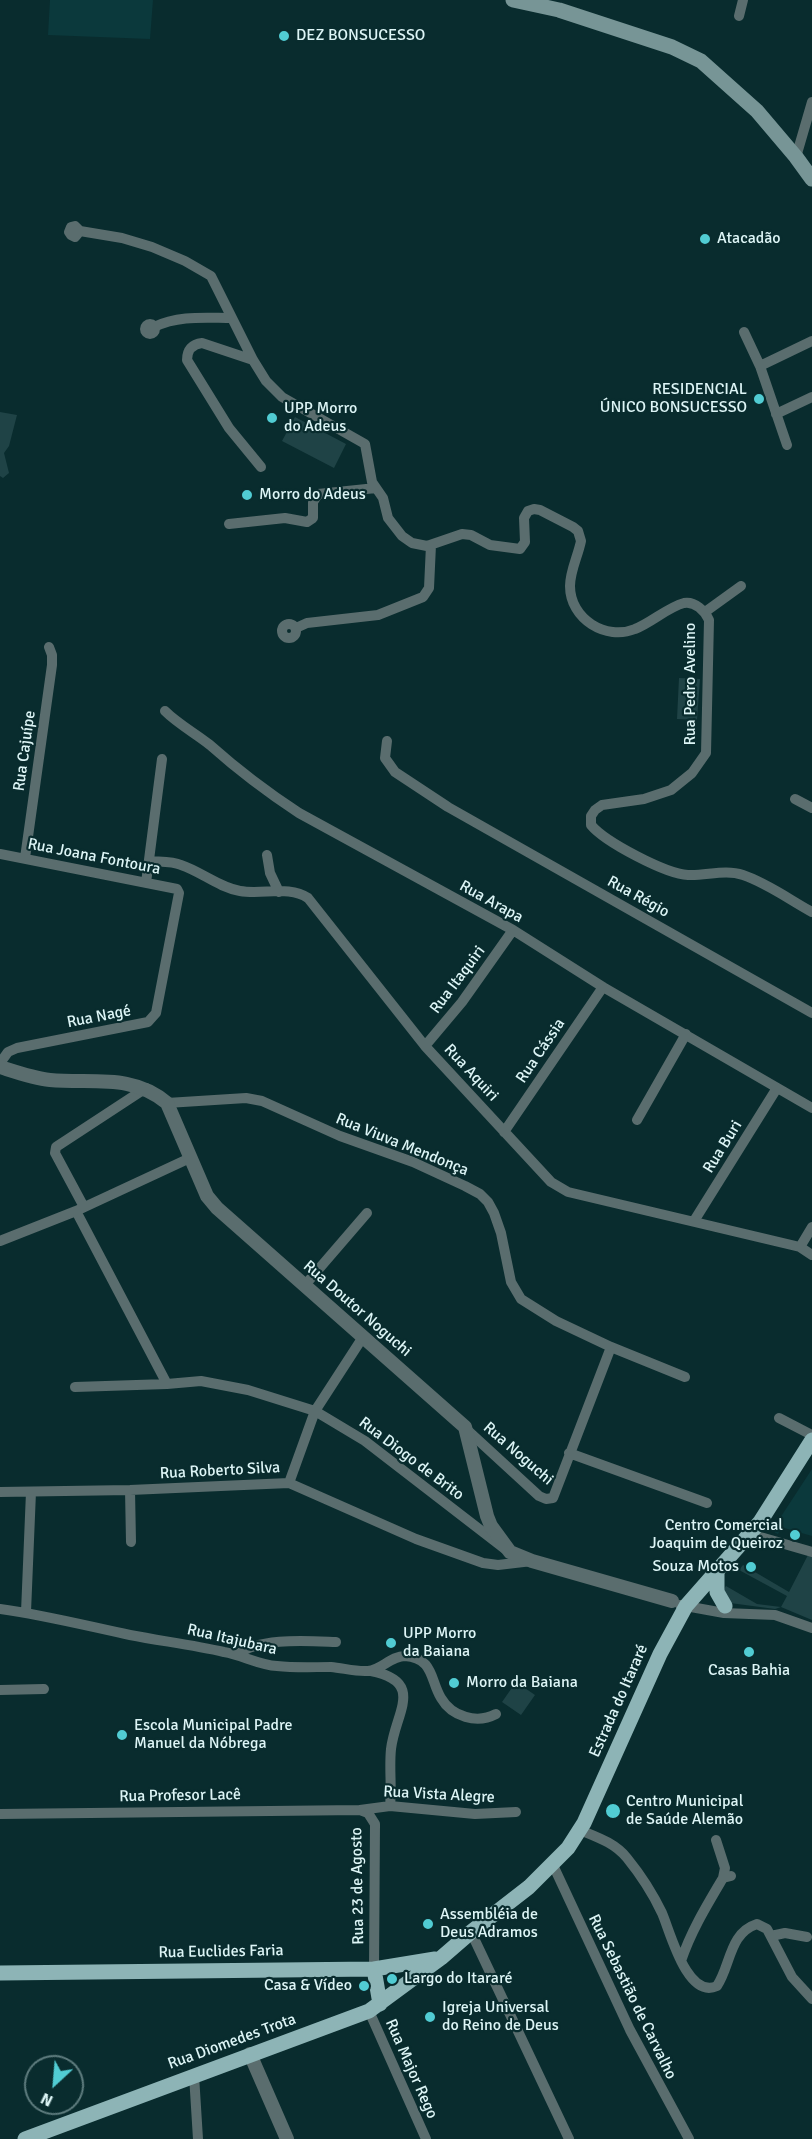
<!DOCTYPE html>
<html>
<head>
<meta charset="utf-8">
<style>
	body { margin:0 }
	#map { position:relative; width:812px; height:2139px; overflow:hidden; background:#092c2e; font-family:Signika,sans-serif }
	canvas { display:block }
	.north { position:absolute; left:24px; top:2055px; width:60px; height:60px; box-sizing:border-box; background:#092c2e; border:2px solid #5e7c7e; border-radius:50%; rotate:206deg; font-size:16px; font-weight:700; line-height:24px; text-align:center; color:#ddf5f6 }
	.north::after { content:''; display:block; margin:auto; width:21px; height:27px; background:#51ccd3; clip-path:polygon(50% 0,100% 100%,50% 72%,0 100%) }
</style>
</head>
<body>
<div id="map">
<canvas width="812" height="2139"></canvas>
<div class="north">N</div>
</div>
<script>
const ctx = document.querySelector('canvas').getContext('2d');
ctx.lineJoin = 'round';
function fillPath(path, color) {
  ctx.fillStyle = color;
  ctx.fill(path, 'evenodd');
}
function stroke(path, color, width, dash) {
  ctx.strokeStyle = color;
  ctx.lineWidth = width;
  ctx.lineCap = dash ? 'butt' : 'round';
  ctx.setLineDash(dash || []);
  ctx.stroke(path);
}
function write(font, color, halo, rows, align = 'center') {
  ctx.font = font + ' Signika,sans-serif';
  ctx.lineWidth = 4.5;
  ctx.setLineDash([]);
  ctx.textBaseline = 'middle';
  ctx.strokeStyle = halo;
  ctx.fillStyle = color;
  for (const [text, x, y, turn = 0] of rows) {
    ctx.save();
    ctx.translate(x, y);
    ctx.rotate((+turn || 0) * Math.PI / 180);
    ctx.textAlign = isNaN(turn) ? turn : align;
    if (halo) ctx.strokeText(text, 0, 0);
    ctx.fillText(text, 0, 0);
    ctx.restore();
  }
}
fillPath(new Path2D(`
	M50,0H153L150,39L48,35Z
	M812,1469V1536L781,1527L778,1534L770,1530L782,1515Z`), '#0b393c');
fillPath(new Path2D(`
	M0,412L17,415L9,446L4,453L9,473L3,478L0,476Z
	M295,417L346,444L334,468L282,441Z
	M679,678L700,679L697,720L677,719Z
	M808,1555L812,1556V1620L781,1607L775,1609L730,1603L723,1591L726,1586L757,1604L781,1607L787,1596L739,1570L743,1565L789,1592Z
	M516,1682L535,1695L521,1715L502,1702Z`), '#1f4346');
stroke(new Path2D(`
	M739,16L743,0
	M796,157L812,102
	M80,231L75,237L71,235L69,232L71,227L75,226L80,231L122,238L152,247L185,261L211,276L253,360L266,381L282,397L365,444L372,482L383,498L388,518L402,536L412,543L427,546L462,534L471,535L490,545L520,549L525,542L524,518L528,511L534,509L540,510L573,527L578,531L581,541C578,556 570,571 570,586C570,619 606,641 635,629C651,623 668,607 684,603C695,601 705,611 709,620L706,753L692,773L671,790L644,799L602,805L595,810L591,816V825C605,842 666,874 688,875C706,876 725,869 743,875C767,883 790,900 812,912
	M145 329a5 5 0 1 1 10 0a5 5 0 1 1-10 0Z
	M154,327C179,315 205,318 232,318
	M744,332L760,366L787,445
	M253,360L202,343C192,344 187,350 187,360L229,428L261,467
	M760,366L812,341
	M776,414L812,397
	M229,524L285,518L307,522L313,518V502L318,494L376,488
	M705,612L741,586
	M282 631a7 7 0 1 1 14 0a7 7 0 1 1-14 0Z
	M296,628L307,623L378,615L423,597L429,588L431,545
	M165,711C178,724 195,733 210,745C238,770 267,792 299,813L513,930L603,987L812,1108
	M387,741L385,758L395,772L448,807L812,1013
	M795,799L812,808
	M0,854L177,889L179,893L156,1013L148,1022L17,1048L8,1052L0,1063
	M267,855L270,873L279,892
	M25,858L52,665V655L49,647
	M149,861C160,862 172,861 181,865C202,872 218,887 240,891C263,895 289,885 308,898L425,1046L551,1182L568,1192L800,1247L812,1255
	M146,883L162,759
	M425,1046L462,1002L513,930
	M167,1103L246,1098L262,1101L340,1136L413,1162L465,1186L480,1194L488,1202L494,1213L501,1233L511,1282L521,1299L556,1321L611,1347L685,1377
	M637,1120L686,1034
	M504,1132L603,987
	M84,1207L55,1153L56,1147L146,1088
	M76,1211L167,1384
	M694,1221L777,1088
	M0,1241L76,1211L190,1158
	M800,1247L812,1227
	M305,1285L367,1213
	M75,1387L167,1384L201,1381L248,1390L315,1411L365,1441L505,1549
	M779,1418L812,1435
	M465,1428L539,1496L546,1499L553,1498L611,1347
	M569,1453L707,1503
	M289,1483L315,1411L363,1337
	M130,1490L131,1542
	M0,1492L130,1490L289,1483L416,1539L483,1563L498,1565L532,1561
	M750,1534L812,1552
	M680,1605L724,1613L775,1615L812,1628
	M0,1609C44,1615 87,1626 130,1635C161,1641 193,1645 224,1652C242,1655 259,1665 277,1666C295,1668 313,1667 331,1667C343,1668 356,1672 368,1671C381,1670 391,1656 405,1656C434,1658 430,1680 441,1698C452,1717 477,1724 496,1714
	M26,1612L31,1492
	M237,1655C258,1637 309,1641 336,1642
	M371,1671C426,1682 395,1713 391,1749C389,1768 392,1787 390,1806
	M0,1690L44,1689
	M360,1810L390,1806L475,1814L516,1812
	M0,1814L360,1810L368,1813L375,1824L374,1969
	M580,1830C597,1837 615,1843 627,1858C640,1874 653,1894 662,1913C670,1931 687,2000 717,1986C731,1965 729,1933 757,1924L767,1929L792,1977L812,1999
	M716,1840L725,1868L723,1878
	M553,1865L630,2030L689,2139
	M471,1932L569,2139
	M771,1936L785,1933L807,1937
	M681,1961C691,1931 707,1905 723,1878L731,1876
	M369,2011L426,2139
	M194,2075L198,2139`), '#5a6d6e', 10);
stroke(new Path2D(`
	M0,1067C16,1072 33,1078 50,1080C91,1084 132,1073 167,1103L207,1196L217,1208L465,1427L487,1516L491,1526L510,1552L532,1561L672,1601
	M250,2054L287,2139`), '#5a6d6e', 14);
stroke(new Path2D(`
	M513,0L559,10L672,47L701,61L757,111L796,157L812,179`), '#779596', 15);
stroke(new Path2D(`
	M717,1570V1592L725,1606
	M374,1969L380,2004
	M0,1973L374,1969L435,1959
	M25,2139L369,2011L441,1958L471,1932L529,1887L568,1848L584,1823L660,1654L686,1606L760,1522L812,1440`), '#8db4b6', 15);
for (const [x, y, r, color] of [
	[284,36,6,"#51ccd3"],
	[705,239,6,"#51ccd3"],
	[759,399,6,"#51ccd3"],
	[272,418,6,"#51ccd3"],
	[247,495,6,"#51ccd3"],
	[795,1535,6,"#51ccd3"],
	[751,1567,6,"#51ccd3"],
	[391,1643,6,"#51ccd3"],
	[749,1652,6,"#51ccd3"],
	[454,1683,6,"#51ccd3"],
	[122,1735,6,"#51ccd3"],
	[613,1811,8,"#51ccd3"],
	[428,1924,6,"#51ccd3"],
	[392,1979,6,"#51ccd3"],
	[364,1986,6,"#51ccd3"],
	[430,2017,6,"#51ccd3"]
]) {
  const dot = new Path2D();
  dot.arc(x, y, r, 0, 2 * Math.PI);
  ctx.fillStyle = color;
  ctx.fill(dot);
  stroke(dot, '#092c2e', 2);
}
write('16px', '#ddf5f6', '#092c2e', [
	["DEZ BONSUCESSO",296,36],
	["Atacadão",717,239],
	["RESIDENCIAL",747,390,"right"],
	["ÚNICO BONSUCESSO",747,408,"right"],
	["UPP Morro",284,409],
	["do Adeus",284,427],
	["Morro do Adeus",259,495],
	["Centro Comercial",783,1526,"right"],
	["Joaquim de Queiroz",783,1544,"right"],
	["Souza Motos",739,1567,"right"],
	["UPP Morro",403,1634],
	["da Baiana",403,1652],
	["Casas Bahia",749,1671,"center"],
	["Morro da Baiana",466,1683],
	["Escola Municipal Padre",134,1726],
	["Manuel da Nóbrega",134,1744],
	["Centro Municipal",626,1802],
	["de Saúde Alemão",626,1820],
	["Assembléia de",440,1915],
	["Deus Adramos",440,1933],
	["Largo do Itararé",404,1979],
	["Casa & Vídeo",352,1986,"right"],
	["Igreja Universal",442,2008],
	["do Reino de Deus",442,2026]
], 'left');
write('16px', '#ddf5f6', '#092c2e', [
	["Rua Pedro Avelino",691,684,-90],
	["Rua Cajuípe",25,751,-82],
	["Rua Joana Fontoura",94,857,11],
	["Rua Régio",638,897,29],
	["Rua Arapa",491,902,29],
	["Rua Itaquiri",458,980,-53],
	["Rua Nagé",99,1017,-11],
	["Rua Cássia",541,1051,-56],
	["Rua Aquiri",471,1073,47],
	["Rua Viuva Mendonça",402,1145,22],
	["Rua Buri",723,1147,-58],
	["Rua Doutor Noguchi",357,1309,41],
	["Rua Noguchi",518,1454,41],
	["Rua Diogo de Brito",411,1459,37],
	["Rua Roberto Silva",220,1471,-3],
	["Rua Itajubara",232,1640,13],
	["Estrada do Itararé",619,1701,-66],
	["Rua Vista Alegre",439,1795,3],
	["Rua Profesor Lacê",180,1796,-1],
	["Rua 23 de Agosto",358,1886,-91],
	["Rua Euclides Faria",221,1952,-1],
	["Rua Sebastião de Carvalho",632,1997,64],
	["Rua Diomedes Trota",232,2042,-20],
	["Rua Major Rego",411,2069,66]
]);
</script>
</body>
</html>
